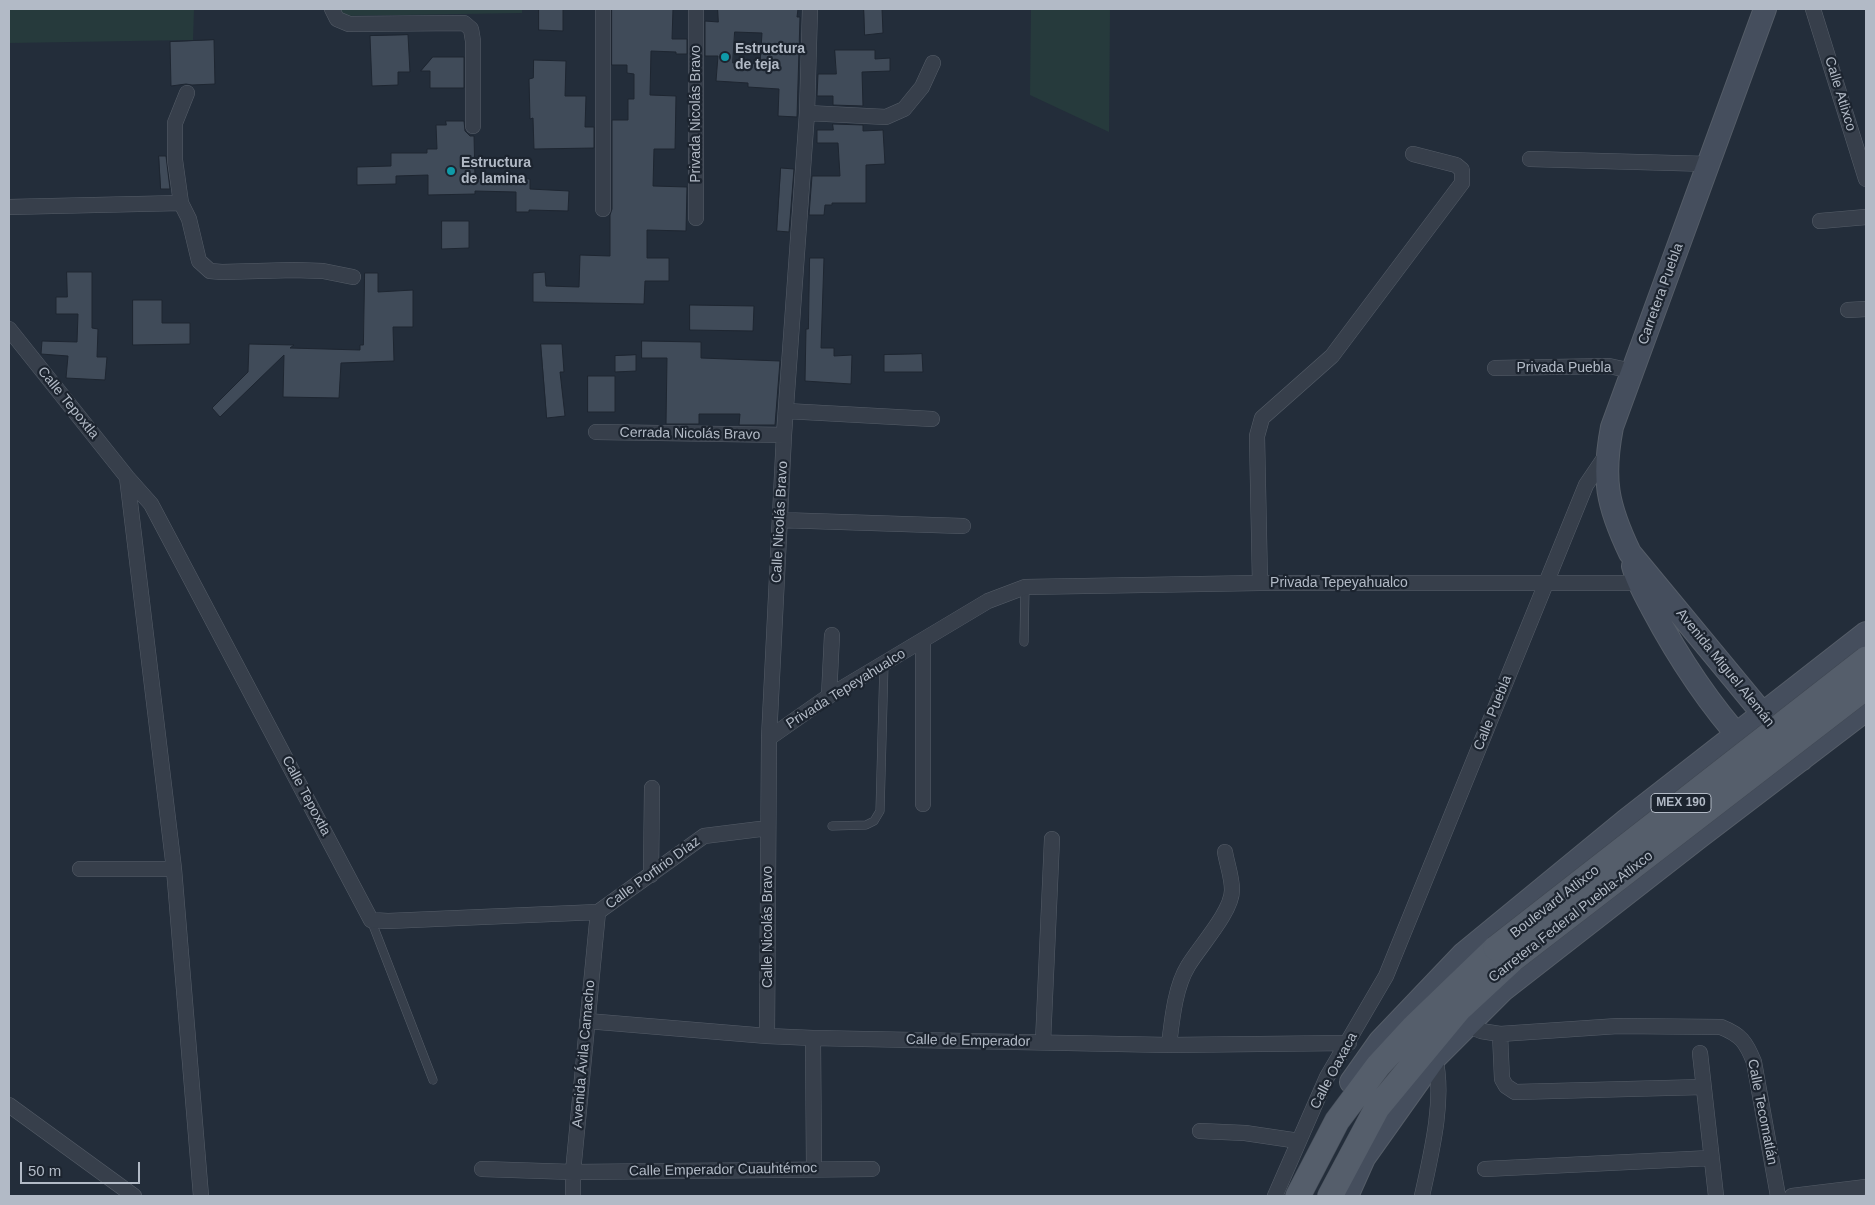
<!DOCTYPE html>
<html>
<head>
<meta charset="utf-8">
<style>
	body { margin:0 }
	#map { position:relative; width:1875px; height:1205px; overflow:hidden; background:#232d3a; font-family:Helvetica,sans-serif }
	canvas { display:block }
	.frame { position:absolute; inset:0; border:10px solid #b2bac6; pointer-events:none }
	.scale { position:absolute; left:20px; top:1162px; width:120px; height:22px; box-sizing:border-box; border:2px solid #b2bac6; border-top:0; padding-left:6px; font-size:15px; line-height:18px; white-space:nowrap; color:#b2bac6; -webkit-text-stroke:4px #1c242f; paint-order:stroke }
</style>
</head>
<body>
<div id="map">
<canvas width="1875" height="1205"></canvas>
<div class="frame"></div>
<div class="scale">50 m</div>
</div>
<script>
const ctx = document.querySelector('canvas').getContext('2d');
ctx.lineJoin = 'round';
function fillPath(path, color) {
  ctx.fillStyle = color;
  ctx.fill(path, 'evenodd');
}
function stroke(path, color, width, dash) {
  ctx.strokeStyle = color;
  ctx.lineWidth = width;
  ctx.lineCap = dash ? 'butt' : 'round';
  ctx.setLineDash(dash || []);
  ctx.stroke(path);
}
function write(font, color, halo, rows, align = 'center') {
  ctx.font = font + ' Helvetica,sans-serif';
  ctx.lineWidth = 4.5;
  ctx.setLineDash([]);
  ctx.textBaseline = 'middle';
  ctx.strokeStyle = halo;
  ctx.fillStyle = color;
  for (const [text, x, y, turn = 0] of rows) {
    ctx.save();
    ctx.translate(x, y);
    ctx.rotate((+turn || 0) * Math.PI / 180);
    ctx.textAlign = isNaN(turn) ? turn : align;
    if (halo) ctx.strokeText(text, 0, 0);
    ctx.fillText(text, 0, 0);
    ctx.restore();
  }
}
fillPath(new Path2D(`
	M9,9H194L193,40L9,43Z
	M338,9H522V13L338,16Z
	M1031,9H1110L1109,132L1030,95Z`), '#263a3c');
const building = new Path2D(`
	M539,9H563V31L539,30Z
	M612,9H673L672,39H687V54H676V52L651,51L650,95L676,96L675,149H654L653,186L687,187L686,231L647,230V258H669V281H645L644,304L533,302V273L545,272L546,286L579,287L580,255L610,256V215L612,209V120H628V99H634V74L627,73V65H612Z
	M718,9H798L797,17H800L797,117L778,116L779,89L748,87V83L716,81L718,56H705V21L718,22ZM735,32L762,33L760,64L733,63Z
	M864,9H882L883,33L865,35Z
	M408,35L410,72H398V85L372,86L370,36Z
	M214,40L215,84L192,85L186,84L171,86L170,42Z
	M835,50H875V59L890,58V71L862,72L863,106L833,105V96H817L818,74H836Z
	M433,57H464V88H430V71H421Z
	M534,60L566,61L565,96H586L585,127H594V148L534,149L533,118L530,119L529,79L533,78Z
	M446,121H464L465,131L470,136H474L475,178L530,179V189L569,191L568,211L529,210V212H516V192L475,191V194L428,195V175L396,176V184L357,185V167L391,166V153H427V149H437L436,125H446Z
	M833,124L863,125V131L883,130L885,164L866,165V203H832V205H825L824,215H809L812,176H840L838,143H817V130H833Z
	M159,156H166L170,189H161Z
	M781,168L794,169L789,232L777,231Z
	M442,221H469V248L442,249Z
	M810,258H824L821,348H834V356L852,355L851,384L805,381L806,329H808Z
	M67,272H92V328L98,329L97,357H107L105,380L66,378L68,356L41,354L42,341L77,342L78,314H56V297H67Z
	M365,273H378V292L413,290V327H393L394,361L341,363L339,398L283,397L284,355L220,417L212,408L248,372L249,344L294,345L290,348L360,350V345H363Z
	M133,300H162V323H190V344L133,345Z
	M690,305L754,306L753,331L690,330Z
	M642,341L701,342V358L780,361L775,425H739L740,414H699V424H666L667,358H642Z
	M541,344H562L564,372H560L565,416L547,418Z
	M922,354L923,372H884V355Z
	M636,355V371L615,372V356Z
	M588,376H615V412H588Z`);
fillPath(building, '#404b59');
stroke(building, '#1e2631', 1);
const lane = new Path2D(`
	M1024,642L1025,587
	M832,826L866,825L874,821L880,811L884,664
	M371,920L433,1080`);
const street = new Path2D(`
	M332,9L337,19L349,24L464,23L471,29L473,41V126
	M603,9V209
	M1813,9L1866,179
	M187,93L175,123V160L181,203L189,219L199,261L210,271L222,272L294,270L323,271L353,277
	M807,113L886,117L904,109L922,87L933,63
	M1530,159L1709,164
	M9,207L181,203
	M696,218V9
	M1820,221L1866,217
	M1848,310L1866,309
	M9,329L127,477L151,504L371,920L388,921L598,912
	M1495,368L1609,366L1632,371
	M786,411L932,419
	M596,432L784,435
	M127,477L174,869L201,1196
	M780,520L963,526
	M1260,583L1257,436L1262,418L1332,356L1462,183V170L1456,165L1413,154
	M829,696L832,635
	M769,738L829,696L988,601L1025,587L1260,583H1639L1645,580
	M923,804V640
	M80,869H174
	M651,875L652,788
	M598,912L704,836L768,828
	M587,1021L767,1036L813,1038L1169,1045L1349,1043
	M1467,1025L1481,1031L1500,1034L1618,1026L1721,1027C1741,1035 1746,1042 1754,1062L1778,1196
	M1500,1034L1502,1079L1506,1086L1515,1092L1703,1087
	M767,1036L769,738L784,435L807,113L810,9
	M813,1038L814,1169
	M1043,1042L1052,839
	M1169,1045C1172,1020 1175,987 1188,966C1199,947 1232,912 1232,890C1232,877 1227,864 1225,852
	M1700,1053L1716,1196
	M9,1105L134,1196
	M1200,1131L1245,1133L1299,1141
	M482,1169L573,1172L872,1169
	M1485,1169L1711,1158
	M573,1196V1172L598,912
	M1275,1196L1327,1077L1386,976L1586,485L1607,454
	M1422,1196C1431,1155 1445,1099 1435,1058
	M1792,1196L1866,1187`);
const secondary = new Path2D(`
	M1765,9L1612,427C1602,479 1607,505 1630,553L1801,760
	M1633,566C1637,581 1645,595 1652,608C1678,657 1709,704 1746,745
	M1351,1082L1380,1041L1463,954L1625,821L1866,633
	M1347,1196L1364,1158L1435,1058L1503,990L1698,838L1866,710`);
const primary = new Path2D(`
	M1298,1196L1337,1121L1378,1066L1414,1027L1496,948
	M1330,1196L1377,1108L1459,1009L1513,959`);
stroke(lane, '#555d68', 9);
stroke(street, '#555d68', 16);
stroke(secondary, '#555d68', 24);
stroke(primary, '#404853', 26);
stroke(lane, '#373f4b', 8);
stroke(street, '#373f4b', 15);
stroke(secondary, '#454e5d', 22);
stroke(primary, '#555e6b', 25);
const primaryBridge = new Path2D(`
	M1496,948L1866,659
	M1513,959L1866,687`);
stroke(primaryBridge, '#404853', 26, []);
stroke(primaryBridge, '#555e6b', 25);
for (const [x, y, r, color] of [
	[725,57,5,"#0f9aa8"],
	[451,171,5,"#0f9aa8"]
]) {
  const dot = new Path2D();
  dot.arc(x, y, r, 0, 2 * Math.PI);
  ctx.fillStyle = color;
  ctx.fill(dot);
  stroke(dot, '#1c242f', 2);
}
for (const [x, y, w] of [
	[1681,803,60]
]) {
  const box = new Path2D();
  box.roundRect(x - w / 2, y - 9.5, w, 19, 4);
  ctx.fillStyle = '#1c242f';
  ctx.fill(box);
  stroke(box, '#b2bac6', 1);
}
write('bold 12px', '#b2bac6', null, [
	["MEX 190",1681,803]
]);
write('bold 14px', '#b2bac6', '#1c242f', [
	["Estructura",735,49],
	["de teja",735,65],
	["Estructura",461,163],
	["de lamina",461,179]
], 'left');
write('14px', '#b2bac6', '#1c242f', [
	["Calle Atlixco",1840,94,73],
	["Privada Nicolás Bravo",696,114,-90],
	["Carretera Puebla",1661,294,-70],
	["Privada Puebla",1564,368],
	["Calle Tepoxtla",68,403,51],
	["Cerrada Nicolás Bravo",690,434,1],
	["Calle Nicolás Bravo",780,522,-87],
	["Privada Tepeyahualco",1339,583],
	["Avenida Miguel Alemán",1725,668,51],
	["Privada Tepeyahualco",846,689,-32],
	["Calle Puebla",1493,713,-68],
	["Calle Tepoxtla",306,796,62],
	["Calle Porfirio Díaz",653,873,-36],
	["Boulevard Atlixco",1555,902,-38],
	["Carretera Federal Puebla-Atlixco",1571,917,-38],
	["Calle Nicolás Bravo",768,927,-90],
	["Calle de Emperador",968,1041,1],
	["Avenida Ávila Camacho",584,1054,-85],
	["Calle Oaxaca",1334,1071,-62],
	["Calle Tecomatlán",1762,1112,79],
	["Calle Emperador Cuauhtémoc",723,1170,-1]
]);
</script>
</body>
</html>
